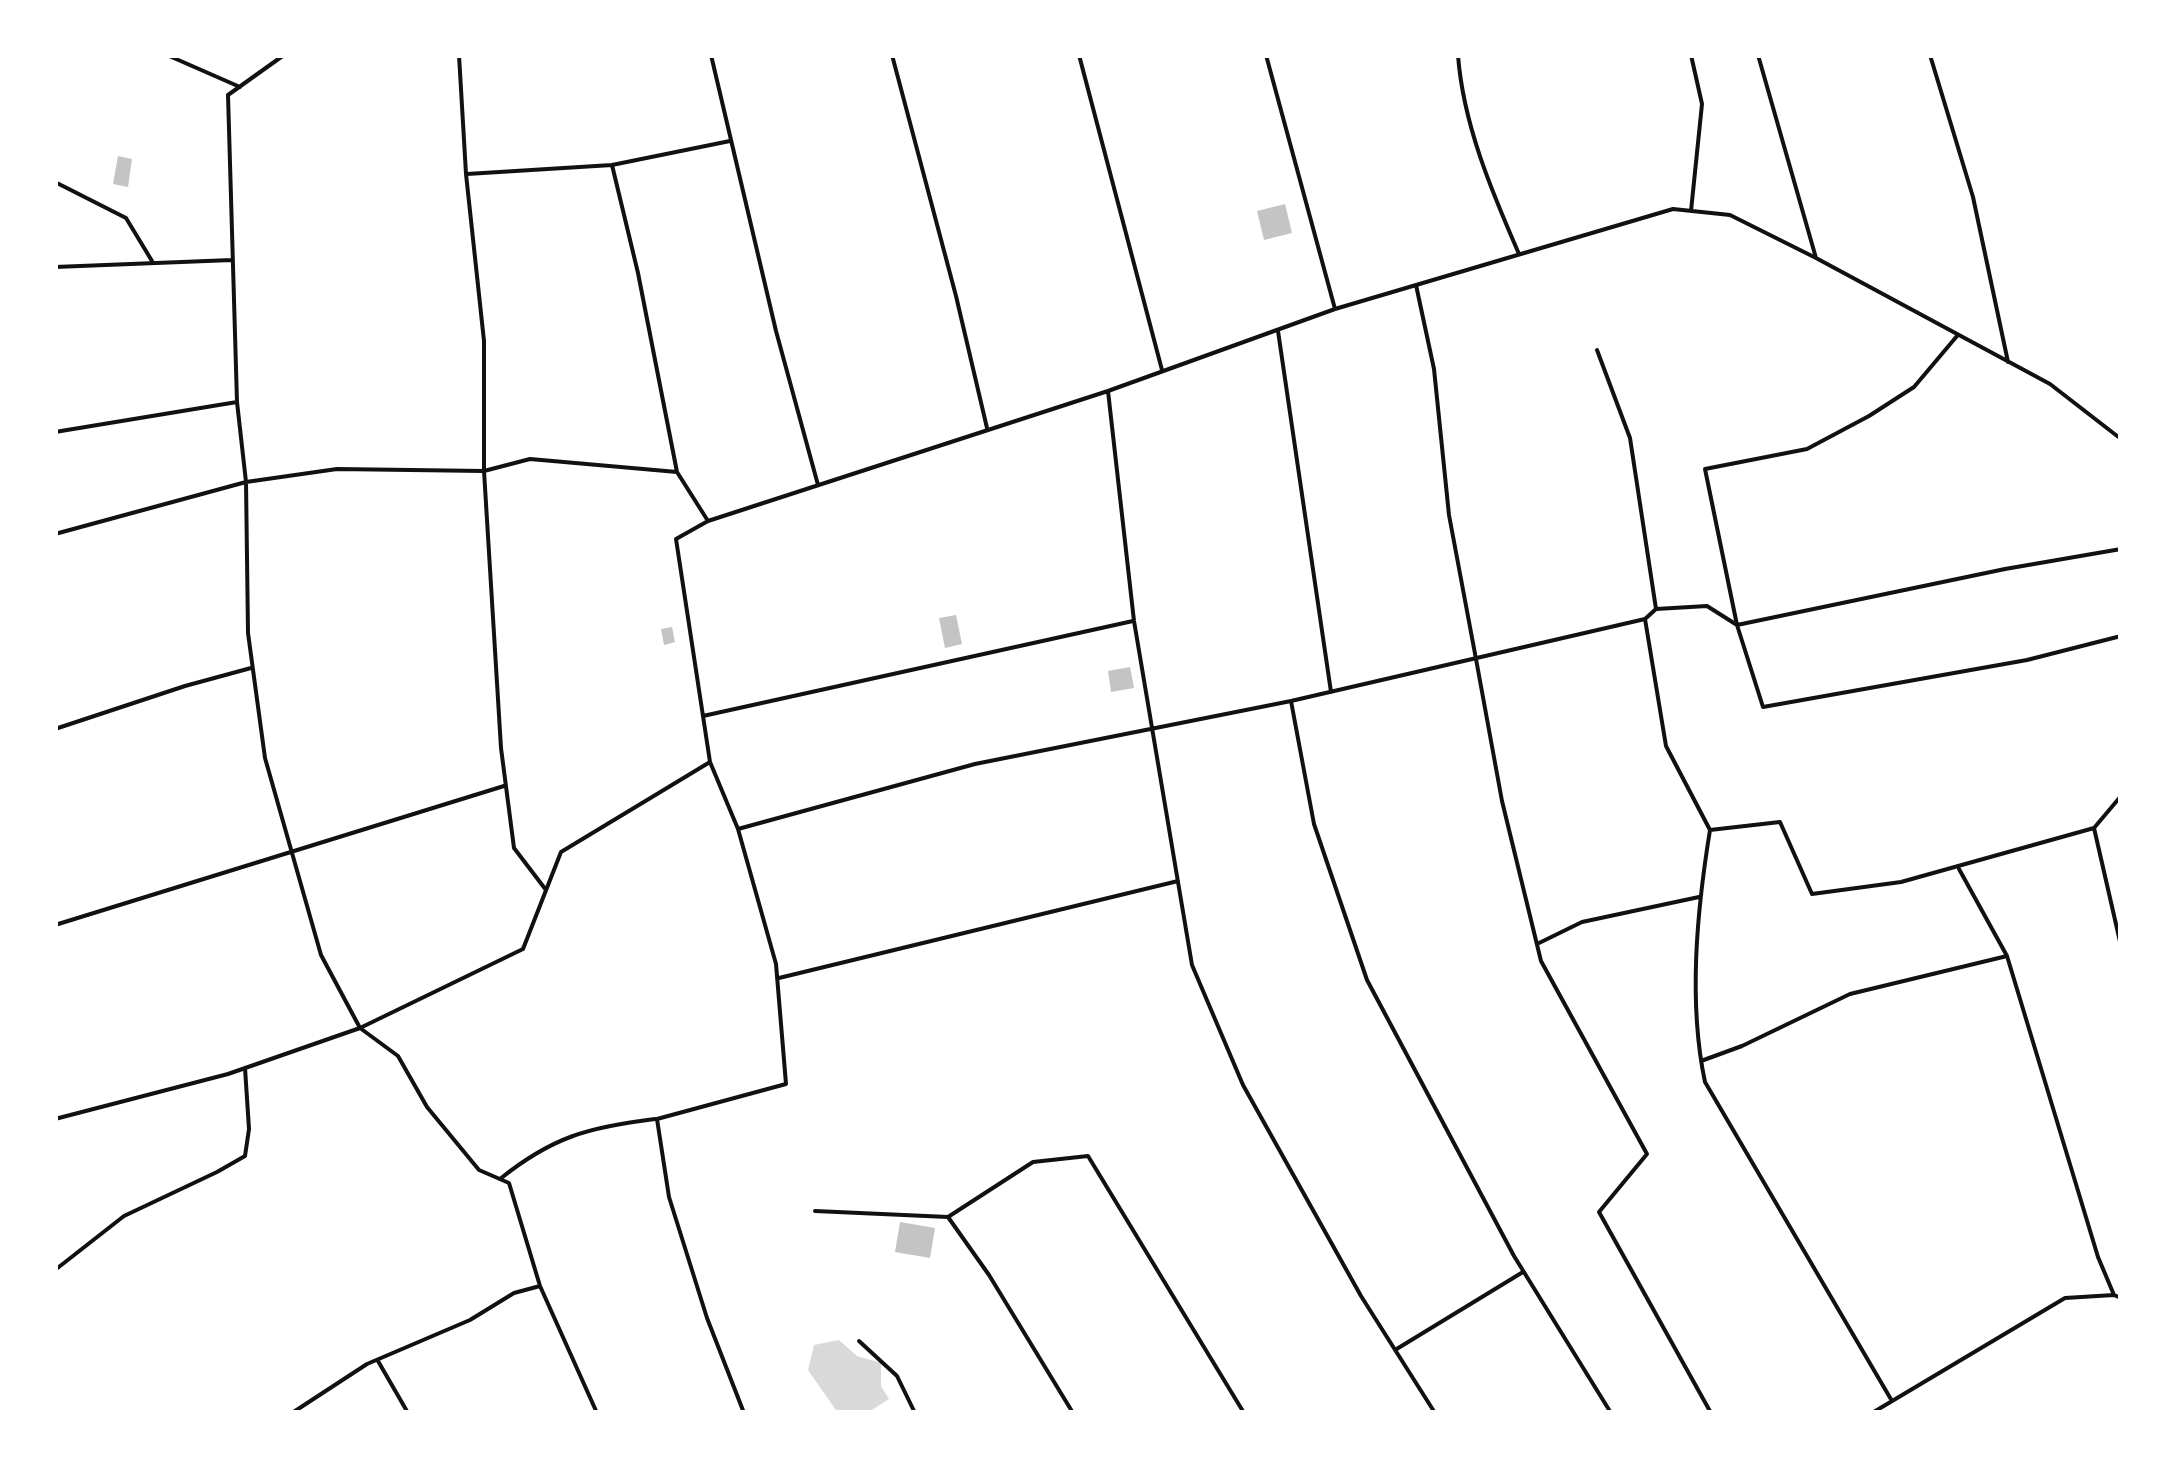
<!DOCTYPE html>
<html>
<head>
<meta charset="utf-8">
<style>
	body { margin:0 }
	#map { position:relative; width:2176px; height:1468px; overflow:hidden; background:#fff; font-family:"PT Sans",sans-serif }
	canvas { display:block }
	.frame { position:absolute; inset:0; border:58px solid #fff; pointer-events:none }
</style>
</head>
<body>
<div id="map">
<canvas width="2176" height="1468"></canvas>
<div class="frame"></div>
</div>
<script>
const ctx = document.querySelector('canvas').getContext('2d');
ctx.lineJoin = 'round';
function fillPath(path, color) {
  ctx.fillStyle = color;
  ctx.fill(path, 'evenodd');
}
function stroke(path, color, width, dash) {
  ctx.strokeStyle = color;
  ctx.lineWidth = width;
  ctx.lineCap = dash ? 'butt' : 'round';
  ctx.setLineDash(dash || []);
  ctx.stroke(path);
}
fillPath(new Path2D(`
	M839,1340L857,1356L881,1363V1386L889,1399L867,1413H838L808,1370L814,1345Z`), '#d9d9d9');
fillPath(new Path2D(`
	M118,156L132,159L128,187L113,184Z
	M1285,204L1292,233L1264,240L1257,211Z
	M956,615L962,644L945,648L939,618Z
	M672,627L675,642L664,645L661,629Z
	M1130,667L1134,688L1111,692L1108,671Z
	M900,1222L935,1228L930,1258L895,1252Z`), '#c4c4c4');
stroke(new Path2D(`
	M167,55L240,87
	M284,55L228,95L237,402L246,482L337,469L484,471L530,459L677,472L708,521L1108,391L1335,309L1673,209L1730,215L1816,258L2050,384L2121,439
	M459,55L466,174L484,341V471L501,748L514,848L546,890
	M711,55L776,331L818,485
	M892,55L956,296L987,428
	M1079,55L1162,370
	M1266,55L1335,309
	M1458,55C1463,124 1492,192 1519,254
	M1691,55L1702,104L1691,211
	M1758,55L1816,258
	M1930,55L1973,197L2008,362
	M467,174L612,165
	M55,182L126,218L152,261
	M55,267L232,260
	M1416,285L1434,369L1449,515L1476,659L1502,801L1541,961L1647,1154L1599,1212L1711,1413
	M1278,331L1331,692
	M1957,336L1914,387L1869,416L1807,449L1705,469L1737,625L1763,707L2027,660L2121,636
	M1108,391L1134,621L1192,965L1243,1085L1361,1296L1435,1413
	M55,432L237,402
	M677,472L638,273L612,165L730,141
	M55,534L246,482L248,633L265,758L321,955L360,1028L398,1056L427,1107L479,1170L509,1183L540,1286L597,1413
	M1656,609L1707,606L1737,625L2005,569L2121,549
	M1645,619L1666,746L1710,830
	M1291,701L1314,824L1367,980L1514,1256L1611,1413
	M703,716L1133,621
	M55,729L185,686L251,668
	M710,762L738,829L776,964L786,1084L657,1119L669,1197L707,1318L744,1413
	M2121,796L2094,828L2121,946
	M738,829L975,764L1291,701L1645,619L1656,609L1630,438L1597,350
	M1959,869L2007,956L2098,1257L2114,1295
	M55,925L504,786
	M1537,944L1582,922L1699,897
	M779,978L1178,881
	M1701,1061L1742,1046L1850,994L2007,956
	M55,1119L228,1074L360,1028L523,949L561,852L710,762L676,539L708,521
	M500,1179C552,1137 589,1127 655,1119
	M815,1211L948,1217L989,1275L1073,1413
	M948,1217L1033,1162L1088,1156L1244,1413
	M55,1270L124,1216L217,1172L245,1156L249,1129L245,1068
	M859,1341L897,1376L915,1413
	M1395,1350L1523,1272
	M378,1361L408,1413
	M1892,1401L1705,1082C1688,1002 1697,910 1710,830L1780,822L1812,894L1901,882L2094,828
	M292,1413L367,1364L470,1320L514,1293L540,1286
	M1872,1413L2065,1298L2114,1295L2121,1298`), '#111', 4);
</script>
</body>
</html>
